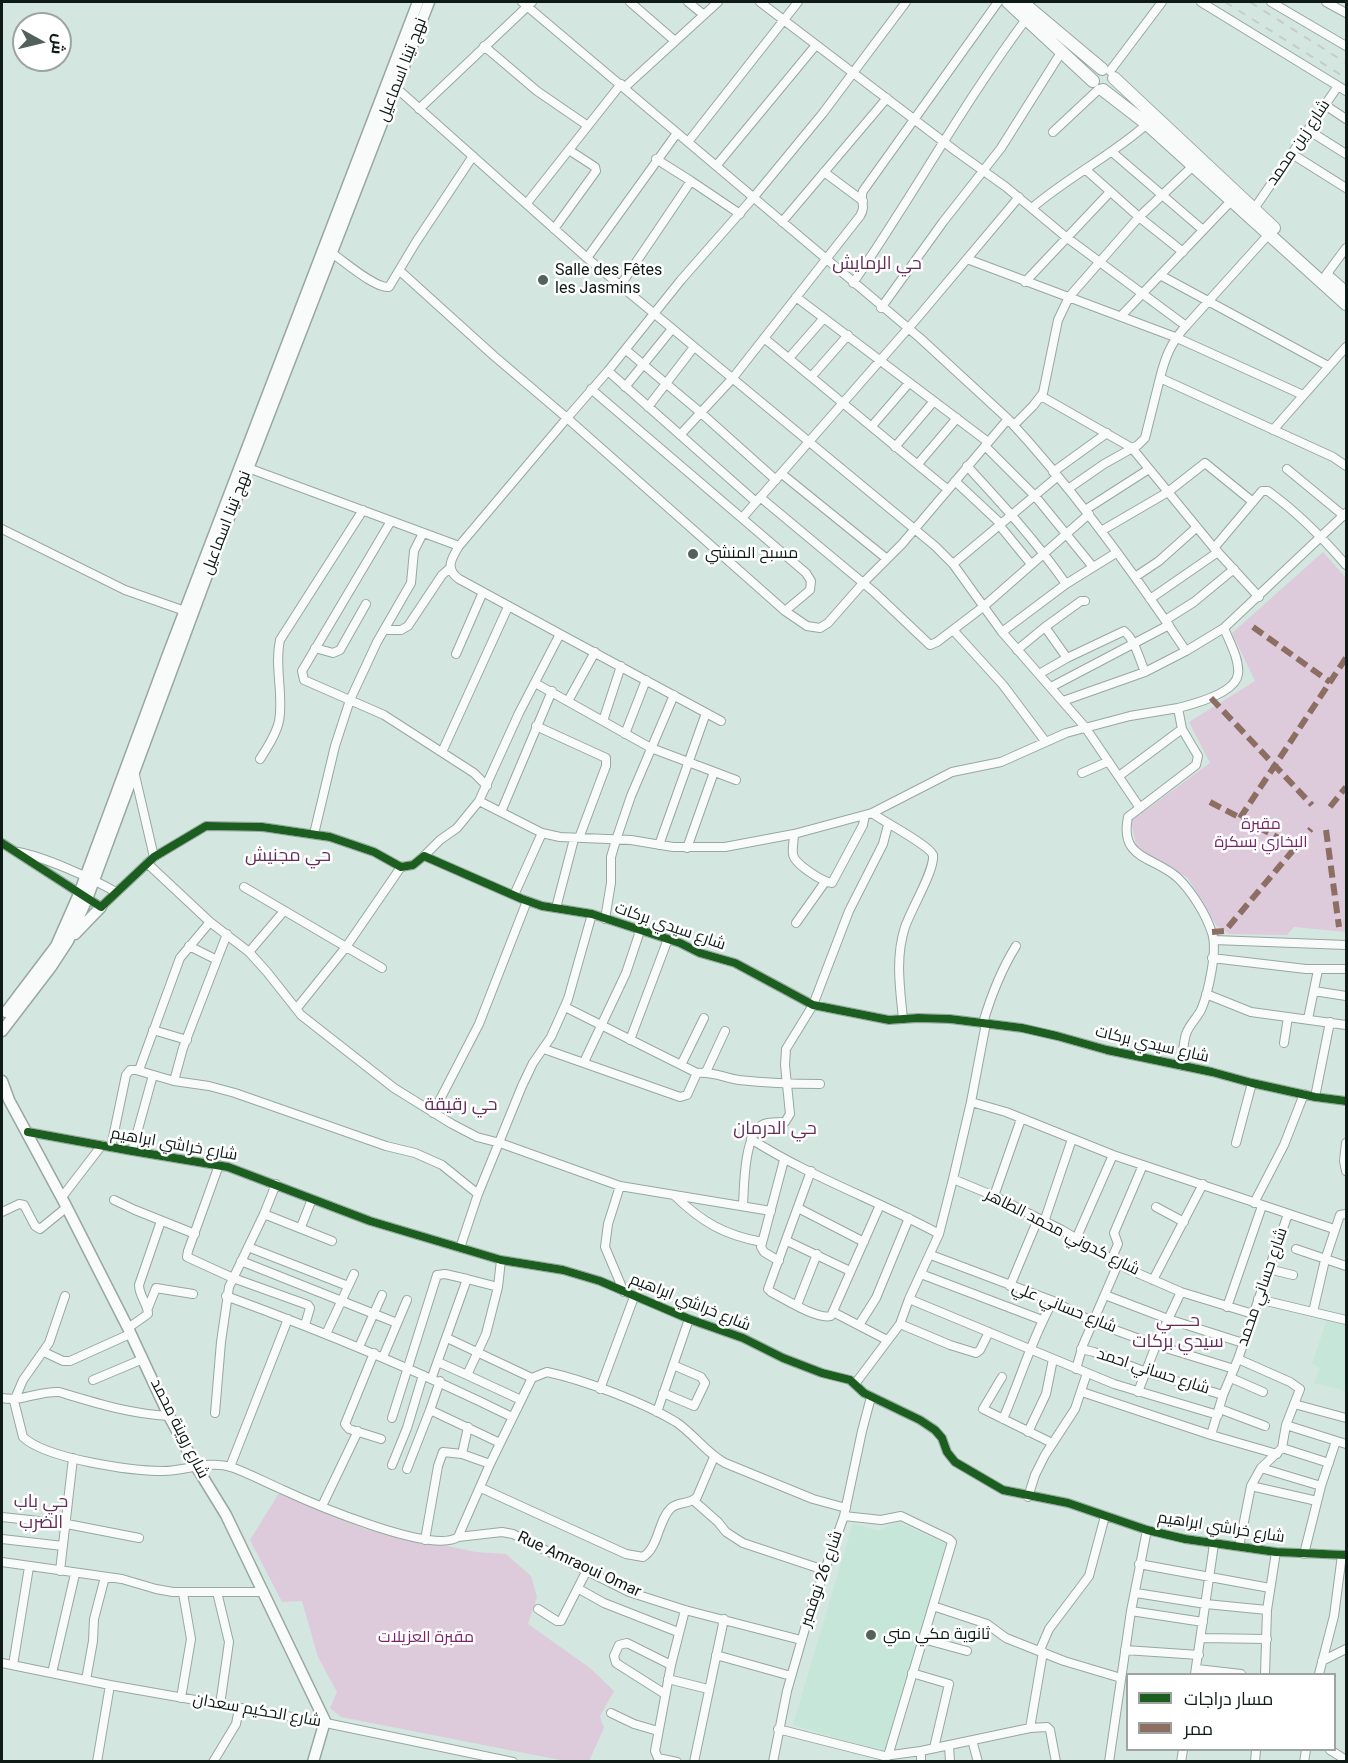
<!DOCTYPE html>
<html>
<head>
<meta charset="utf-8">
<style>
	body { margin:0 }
	#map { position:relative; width:1348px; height:1763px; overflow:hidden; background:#d3e6df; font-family:Roboto,Cairo,sans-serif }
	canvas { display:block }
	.frame { position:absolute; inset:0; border:3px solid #0d1a16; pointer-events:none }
	.legend { position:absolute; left:1126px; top:1673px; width:210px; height:78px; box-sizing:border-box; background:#fff; border:2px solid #9ea3a2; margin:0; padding:8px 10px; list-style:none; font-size:18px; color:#0d1a16 }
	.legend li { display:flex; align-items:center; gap:12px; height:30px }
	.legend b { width:30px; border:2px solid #9ea3a2 }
	.north { position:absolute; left:12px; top:12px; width:60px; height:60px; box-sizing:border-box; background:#fff; border:2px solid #9ea3a2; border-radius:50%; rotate:98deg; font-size:16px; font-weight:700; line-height:24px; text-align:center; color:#0d1a16 }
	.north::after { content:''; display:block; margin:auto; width:21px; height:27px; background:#52615c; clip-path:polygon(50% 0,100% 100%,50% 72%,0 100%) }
</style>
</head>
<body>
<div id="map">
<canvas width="1348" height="1763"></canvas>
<div class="frame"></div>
<ul class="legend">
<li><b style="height:8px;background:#1b5e20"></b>مسار دراجات</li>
<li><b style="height:8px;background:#8d6e63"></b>ممر</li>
</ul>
<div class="north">ش</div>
</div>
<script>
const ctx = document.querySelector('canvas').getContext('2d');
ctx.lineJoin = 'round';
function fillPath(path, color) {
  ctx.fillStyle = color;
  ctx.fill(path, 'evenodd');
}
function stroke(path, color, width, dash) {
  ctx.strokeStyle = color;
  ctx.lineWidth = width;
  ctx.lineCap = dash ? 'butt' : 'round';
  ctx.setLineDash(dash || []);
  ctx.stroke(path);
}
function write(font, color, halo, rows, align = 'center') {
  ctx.font = font + ' Roboto,Cairo,sans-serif';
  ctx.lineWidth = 5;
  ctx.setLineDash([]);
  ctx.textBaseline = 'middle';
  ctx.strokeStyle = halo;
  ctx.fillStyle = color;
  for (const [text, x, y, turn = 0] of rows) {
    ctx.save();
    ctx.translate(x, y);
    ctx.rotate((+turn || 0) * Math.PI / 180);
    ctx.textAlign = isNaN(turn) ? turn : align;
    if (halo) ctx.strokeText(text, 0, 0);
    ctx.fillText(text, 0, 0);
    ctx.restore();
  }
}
fillPath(new Path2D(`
	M1327,1319L1346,1325V1391L1314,1383L1320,1368L1312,1364Z
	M897,1522L949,1545L885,1752L793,1725L853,1523L878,1531Z`), '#c6e6da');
fillPath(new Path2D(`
	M1323,552L1346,578V932L1294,927L1287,935L1229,934L1216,925L1188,878L1137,849L1131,821L1210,763L1189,722L1255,681L1232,633Z
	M279,1493L365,1529L476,1552L506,1554L531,1576L537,1597L528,1624L590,1668L614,1691L600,1716L604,1728L589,1761H565L341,1717L330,1708L337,1692L318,1657L302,1601L282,1602L250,1540Z`), '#ddcbdc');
const minor = new Path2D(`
	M522,2L920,338L1008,419
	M630,2L675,41
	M688,2L704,15
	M760,2L957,152L1006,187L1066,237L1186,326L1269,234
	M1201,2L1338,86
	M1271,2L1346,46
	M1326,2L1346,13
	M484,46L537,91L588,126
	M1110,71L1162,2
	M393,85L587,258L935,546L953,564L1002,632L1085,727L1140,808
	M625,87L718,2
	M1325,105L1346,119
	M419,109L532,2
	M1308,130L1346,154
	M1053,132L1099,89
	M688,142L798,2
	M1112,152L1203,230
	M1292,154L1346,188
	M716,166L816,45
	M1085,169L1139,217L1183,252
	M824,172L863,201
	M691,181L740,214
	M527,203L621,84
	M1032,208C1068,177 1111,156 1147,124
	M1254,209L1338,86L1346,91
	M782,222L887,98
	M554,229L596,171L595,167L569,150
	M330,252C343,260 375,289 389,287L416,242L473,156
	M587,258L677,133
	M967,259L1175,337L1303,395
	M400,271L494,356L567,418L459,546C451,559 445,569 459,579L560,634L519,713L479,801
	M1160,275L1328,366
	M1326,275L1346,248
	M1025,282L1110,192
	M853,283C913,196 964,102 1027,18
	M620,286L691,181L656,159
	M796,297L988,442
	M881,308L943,222L1001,148L1062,51
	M1121,316L1232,200
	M1186,326C1171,342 1165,358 1160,378L1333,457L1346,466
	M764,338L947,489
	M626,350L700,412L776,480
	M789,358L824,318
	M608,371L756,502
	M812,376L848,335
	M625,387L672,329
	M591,389L806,573L811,581L810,590L785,611L567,418L608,371L681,280L753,198L823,113L906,2
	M1041,396L1132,448L1214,548
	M648,407L694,347
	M1014,425L1033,406L1043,393L1058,320L1069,297L1139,217L1193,166
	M872,426L909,383
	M1273,430L1346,347
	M680,435L732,379L860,216C867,205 859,201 863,191L998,2
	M985,446L1035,496L1093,567
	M895,447L934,401
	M918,464L957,418
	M967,466C1002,504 1036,541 1066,584
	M248,468L459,546
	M1287,469L1344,516
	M1053,472L1107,433
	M782,474L887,559
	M955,481L1001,524
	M1068,489L1104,464L1138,445L1145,438L1160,378
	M760,497L874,592L930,645L937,642L983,607L1089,514
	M1085,510L1149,469
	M743,517L919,316L1019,197
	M391,521L302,671L304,680L384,715L474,773L487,786
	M1000,526L1031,564
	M2,529L125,590L185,611
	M1101,531L1168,492L1205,463L1253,502
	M953,564L1057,477
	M1135,577L1159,561L1197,527
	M1259,597L1214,548L1262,491H1268C1297,512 1322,537 1346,565
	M1150,599L1218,552
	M785,611L807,626L820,628L828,623L864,582L902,544L1008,419C1074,490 1132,570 1186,651
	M1167,619L1194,602L1234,569
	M1045,627L1081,601H1085
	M384,630H401L408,626L442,575L450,568
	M953,630L1003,685L1045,741
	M1002,632L1066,584L1116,553
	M560,634L721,721
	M315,648L333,653L340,650L366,604
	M1017,650L1045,627L1067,658
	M456,654L483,592
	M1039,674L1067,658L1124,631C1135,640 1139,658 1145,672
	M535,683L651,748L736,780
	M1051,687L1169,625
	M568,701L595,652
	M1063,701L1145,672L1186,651L1224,628L1346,513
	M603,721L621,666
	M536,726L606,758V766L579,838
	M625,734L646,680
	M442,752L508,607
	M260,759C267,748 276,735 279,721C284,694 274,667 280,640L363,510
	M134,771L154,857
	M1082,773L1107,762
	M1119,776L1182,729
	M501,812L552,691
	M872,813C884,822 929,845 933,855C935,870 911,909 905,927C895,958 900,988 903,1019
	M314,834L335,746L350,700L377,642L411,583L414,551L423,533
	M794,834C794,840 792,848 793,854C794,864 823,882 832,883L863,825L865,815
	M2,843L101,907L154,857L206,826L262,827L330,837L374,852L401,867L413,865L424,856L522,899L542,906L592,914L680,943L700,953L735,963L813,1005L889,1020L918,1018L950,1019L1022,1028L1057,1036L1107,1050L1212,1072L1252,1083L1315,1097L1346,1101
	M659,845L706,713
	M687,848L714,772
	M18,852C45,857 91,878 116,892
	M424,856L440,840L457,828L479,801L542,833L560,837L631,840L673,847H725L794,834L872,813L952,772L1001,762L1066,733L1130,716L1178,708
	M147,863L210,922L249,952L267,972L301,1015L394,1088L452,1124L477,1137L500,1143L620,1186L771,1211
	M244,887L382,968
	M514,895L542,833
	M556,908L574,839
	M605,919L611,883V857L616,840L631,796L674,695
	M796,923L825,882
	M1214,940L1346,945
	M189,946L217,960
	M249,952L284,911
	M1212,958L1306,969H1346
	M1314,991L1346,996
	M1206,994L1251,1012L1346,1025
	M565,1007L697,1073C712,1071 725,1078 739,1080C766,1083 793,1084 820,1084
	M297,1008L346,947L401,867
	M1308,1019L1318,970
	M983,1023C991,996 1001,970 1016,946
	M153,1030L187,1040
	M630,1040L668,939
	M1284,1043L1288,1017
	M544,1049L680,1097L687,1095L697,1073
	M584,1062L626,973L640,931
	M681,1065L704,1018
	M1181,1066C1183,1055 1183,1044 1186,1034C1189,1025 1197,1018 1201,1010C1208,994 1218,950 1212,933C1206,914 1192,892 1178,878C1154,856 1119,860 1128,817L1196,765L1198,756L1182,729L1178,708C1194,704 1236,693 1238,674C1240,660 1229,641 1224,628
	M139,1070L180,958L210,922
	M706,1072L725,1031
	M174,1081L183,1048L227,934
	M1315,1097L1330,1022
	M971,1102L1006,1112L1113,1155L1334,1229
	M433,1113L479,1024L527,901
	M28,1132L132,1151L228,1167L370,1221L501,1260L563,1270L600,1281L689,1319L743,1338L783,1358L822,1373L850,1380L864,1393L920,1420L935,1430L942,1438L947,1452L955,1462L1003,1490L1068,1503L1147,1530L1185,1539L1276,1552L1346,1555
	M751,1139C810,1177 877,1200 939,1234
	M1236,1143L1252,1083
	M1346,1143L1344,1161L1346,1171
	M111,1147L126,1075L130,1070H136L174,1081L209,1086L235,1093L386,1146L415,1153L442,1165L478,1194
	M132,1151L153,1075
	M219,1165L188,1251L187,1257L233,1278L308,1305L310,1308L305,1325
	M811,1171L768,1289L771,1292C785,1299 817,1320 831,1316L880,1205
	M953,1179L971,1102L986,1023
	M620,1186L608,1224L605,1247L624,1292
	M675,1196C702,1222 724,1235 762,1242
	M994,1196L1021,1119
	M62,1197L102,1145
	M114,1200L135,1210L195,1234
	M1254,1203L1284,1145L1304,1094
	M743,1206C744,1187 744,1135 762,1125C769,1121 778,1123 785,1122L790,1114L785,1065L786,1049L813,1005L849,911L883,844L888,825
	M1156,1207L1184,1222
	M798,1208L864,1242
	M2,1212L19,1204L24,1205L35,1226L40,1229L67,1207
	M264,1214L332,1241
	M1044,1222L1072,1139
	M301,1227L312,1199
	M1076,1239L1113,1155
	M787,1241L850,1271
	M248,1247L348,1286
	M460,1248L478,1194L522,1086L533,1063L551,1037L568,999L592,914
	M1296,1249L1346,1266
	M931,1255L1053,1301L1093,1322L1156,1345L1234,1369
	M1111,1260L1118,1244L1114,1233L1143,1165
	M241,1261L397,1323
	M779,1261L764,1252L761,1247L784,1160
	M1268,1269L1293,1275
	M921,1274L1042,1320
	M1153,1280L1203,1184
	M1010,1286L1038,1219
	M1105,1295L1168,1319L1243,1343
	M65,1296L49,1343L23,1380L14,1401L23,1437C46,1459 132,1471 163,1471C185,1471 210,1460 231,1467C248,1473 265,1482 281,1489C311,1503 432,1555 458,1537L490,1464L532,1378L547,1372C584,1380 643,1402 676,1422C694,1434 706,1453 725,1463L813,1499L846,1508
	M226,1296C324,1332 419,1371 512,1417
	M909,1299L1114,1384L1218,1415
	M1258,1299L1346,1320
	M797,1305L817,1254
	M1227,1307L1262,1206
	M148,1308L156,1288L193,1294
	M833,1312L887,1340
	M1313,1312L1325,1260L1340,1215L1346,1214
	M900,1324L950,1345L976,1353L980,1350L989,1332
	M859,1325L876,1298L909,1218
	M128,1328L148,1314C148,1304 139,1296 139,1285L161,1221
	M326,1334L354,1274
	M447,1338L532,1378
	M359,1347L382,1295
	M1081,1349L1094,1352L1146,1372L1223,1395
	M44,1352L63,1361H70L130,1334
	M374,1353L345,1424L349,1429L381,1439
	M383,1357L407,1300
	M1238,1359L1290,1382L1300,1389L1286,1425L1282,1448L1261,1468L1251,1486L1239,1547
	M438,1362L467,1375L486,1334L498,1287
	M1076,1369L1083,1345L1118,1264
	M467,1375L521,1400
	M432,1377L467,1279L498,1287L501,1260
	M1002,1377L983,1409L1052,1443
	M1231,1378L1263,1392
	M93,1380L143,1359
	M440,1381L430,1410L500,1443
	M855,1384L900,1324L909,1299L939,1234L953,1179L994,1196L1062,1230L1128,1269L1181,1292L1253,1314
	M600,1389L634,1297
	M1082,1392L1211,1435L1277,1454
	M1138,1392L1156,1345L1181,1292
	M663,1393L694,1406L705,1383L701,1377L673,1365
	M2,1398C23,1402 38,1391 59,1392C96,1403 130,1414 169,1416
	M1294,1404L1346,1418
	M1220,1409L1265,1426
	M657,1412L689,1319
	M215,1413L221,1342L229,1287L264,1214L276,1184
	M392,1418L437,1275L445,1274L467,1279
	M1003,1419C1020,1380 1032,1338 1053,1301
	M1286,1425L1346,1444
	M1028,1432L1046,1394L1053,1359
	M1211,1435L1223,1395L1238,1359L1288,1214
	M1282,1448L1329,1463
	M462,1454L468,1427
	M392,1465L407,1428L423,1375
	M230,1467L288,1319
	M1261,1468L1321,1486
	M407,1469L430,1410
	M1251,1486L1317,1501
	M481,1488L626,1554L643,1557C659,1547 658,1520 671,1508C679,1501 690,1505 697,1497L714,1457
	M1028,1497L1035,1475L1045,1455L1075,1409L1087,1373
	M693,1500L718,1522L726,1532L743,1543L824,1570
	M322,1506L358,1431
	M844,1516L881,1520L901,1516L949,1539L952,1542L888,1756
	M2,1517L67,1524L139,1538
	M458,1537L502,1532L513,1534L629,1592L685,1610L801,1640
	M2,1539L63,1546
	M425,1540L438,1466L443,1452L462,1454L490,1464
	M1304,1554L1321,1486L1336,1441
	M2,1562L122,1579L156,1589L173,1592H264
	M1139,1564L1270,1588
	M60,1571L73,1458
	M579,1589L604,1603L678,1632
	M217,1592L229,1642L220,1705
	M1136,1593L1206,1604L1267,1610
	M933,1606L987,1624L1006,1638L1064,1661L1121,1678
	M538,1609L557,1621H561L587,1570
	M1131,1611L1203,1622
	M1202,1638L1267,1639
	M923,1639L967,1651
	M1040,1650L1049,1629L1089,1576L1105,1516
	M1125,1650L1199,1655
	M716,1655L791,1676
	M1322,1661L1346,1649
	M2,1663L110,1685L326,1723L513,1762
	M13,1665L29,1567
	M1197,1669L1241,1674
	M52,1673L75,1574
	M912,1673L949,1684L934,1748
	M1195,1674L1214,1544
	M1265,1674L1267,1610L1276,1552
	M1319,1674L1334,1616L1342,1555
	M668,1679L708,1689
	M86,1680L93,1641L94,1619L105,1577
	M665,1694L616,1663L614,1656L619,1645L627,1643L671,1665
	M181,1698L191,1639L183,1593
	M611,1713L634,1724L658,1731
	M1030,1728L1043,1652
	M778,1729L884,1756L921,1751L1030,1728L1047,1727L1050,1730L1056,1762
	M972,1740L978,1762
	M949,1745L950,1762
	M1330,1750L1346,1760
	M921,1751V1762
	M97,1762L110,1685
	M213,1762L236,1724L239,1709
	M677,1762L658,1758L655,1751L671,1665L685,1610
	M694,1762L724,1619
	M773,1762L787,1691L808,1618L844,1516L862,1431L871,1397
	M1109,1762L1131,1611L1147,1530
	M1181,1762L1183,1750
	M1255,1762L1256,1750
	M1304,1762L1306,1750`);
const secondary = new Path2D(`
	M75,934L101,907
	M6,1012L56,946L79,894L167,657L418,2
	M2,1031L51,967L68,941L87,899L213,559L429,2
	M2,1081L9,1100L64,1202L128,1328L169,1416L196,1466L226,1515L325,1721L313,1762`);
const primary = new Path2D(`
	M1008,2L1093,81
	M1022,2L1102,69
	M1114,78L1274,228
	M1103,90L1147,124L1346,304
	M1329,278L1346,293`);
stroke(minor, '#98a7a1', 10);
stroke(secondary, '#98a7a1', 13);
stroke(primary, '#98a7a1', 14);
stroke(minor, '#f8fbfa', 8);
stroke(secondary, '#f8fbfa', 10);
stroke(primary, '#f8fbfa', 12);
stroke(new Path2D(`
	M1225,2L1346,78
	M1250,2L1346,63`), '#c6ccca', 2, [8, 8]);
stroke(new Path2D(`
	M1253,627L1330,682
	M1211,698L1312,805
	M1210,802L1296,847
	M1330,807L1346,787
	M1240,818L1346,658
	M1326,830L1339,927
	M1212,932L1225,931L1311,829`), '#8d6e63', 6, [12, 6]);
stroke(new Path2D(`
	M2,843L101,907L154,857L206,826L262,827L330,837L374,852L401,867L413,865L424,856L522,899L542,906L592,914L680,943L700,953L735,963L813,1005L889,1020L918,1018L950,1019L1022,1028L1057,1036L1107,1050L1212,1072L1252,1083L1315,1097L1346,1101
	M28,1132L132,1151L228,1167L370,1221L501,1260L563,1270L600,1281L689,1319L743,1338L783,1358L822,1373L850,1380L864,1393L920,1420L935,1430L942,1438L947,1452L955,1462L1003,1490L1068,1503L1147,1530L1185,1539L1276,1552L1346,1555`), '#1b5e20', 8);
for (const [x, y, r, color] of [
	[543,280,6,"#52615c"],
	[693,554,6,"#52615c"],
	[871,1635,6,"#52615c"]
]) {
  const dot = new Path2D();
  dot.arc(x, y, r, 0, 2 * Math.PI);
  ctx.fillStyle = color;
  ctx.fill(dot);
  stroke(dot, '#fff', 2);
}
write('16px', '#0d1a16', '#fff', [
	["نهج تينا اسماعيل",403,70,-69],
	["شارع زين محمد",1299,143,-56],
	["نهج تينا اسماعيل",227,523,-69],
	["شارع سيدي بركات",670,927,19],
	["شارع سيدي بركات",1152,1045,13],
	["شارع خراشي ابراهيم",174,1145,10],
	["شارع كدوني محمد الطاهر",1062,1233,27],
	["شارع حساني محمد",1263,1287,-71],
	["شارع خراشي ابراهيم",690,1303,22],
	["شارع حساني علي",1064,1308,22],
	["شارع حساني احمد",1153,1372,18],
	["شارع روينة محمد",179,1429,63],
	["شارع خراشي ابراهيم",1221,1528,9],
	["Rue Amraoui Omar",579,1565,25],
	["شارع 26 نوفمبر",822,1579,-71],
	["شارع الحكيم سعدان",257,1711,10]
]);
write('16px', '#0d1a16', '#fff', [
	["Salle des Fêtes",555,271],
	["les Jasmins",555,289],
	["مسبح المنشي",705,554],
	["ثانوية مكي مني",883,1635]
], 'left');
write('16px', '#79246c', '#fff', [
	["مقبرة",1261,825],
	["البخاري بسكرة",1261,843],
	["مقبرة العزيلات",426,1638]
]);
write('18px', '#632c59', '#fff', [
	["حي الرمايش",877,264],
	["حي مجنيش",288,856],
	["حي رقيقة",461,1105],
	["حي الدرمان",775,1129],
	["حــــي",1178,1321],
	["سيدي بركات",1178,1342],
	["حي باب",41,1502],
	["الضرب",41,1523]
]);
</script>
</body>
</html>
